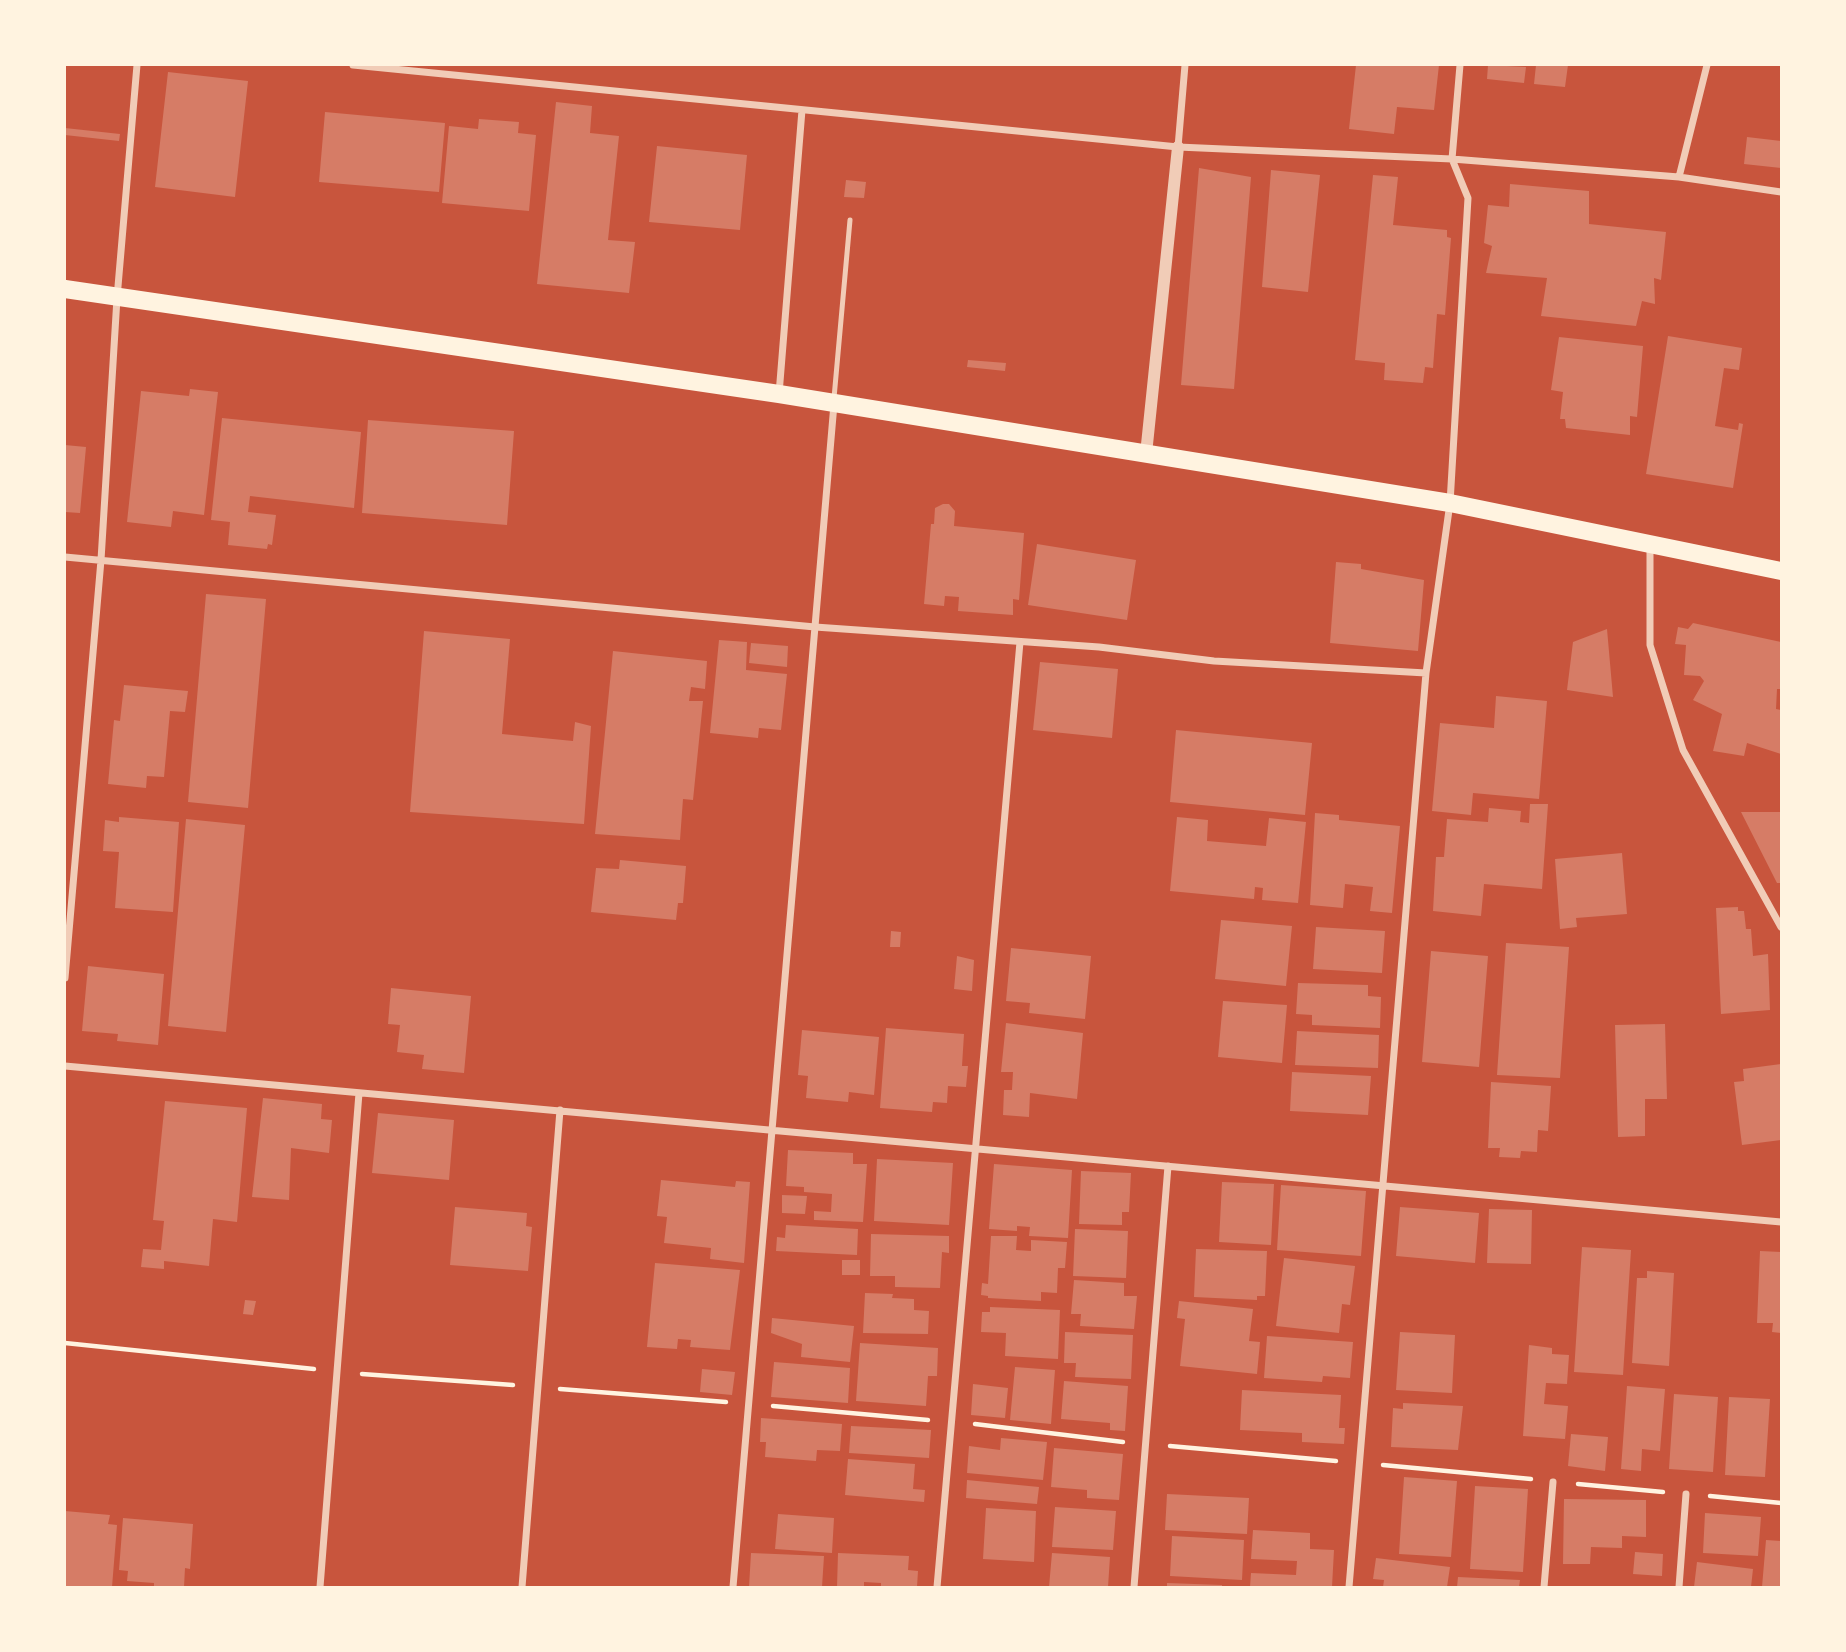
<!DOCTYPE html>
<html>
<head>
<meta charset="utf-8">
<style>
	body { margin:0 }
	#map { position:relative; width:1846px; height:1652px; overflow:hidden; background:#c8553d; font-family:"PT Sans",sans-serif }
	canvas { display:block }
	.frame { position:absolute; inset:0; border:66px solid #fff3e0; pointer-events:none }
</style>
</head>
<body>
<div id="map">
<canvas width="1846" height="1652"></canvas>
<div class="frame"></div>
</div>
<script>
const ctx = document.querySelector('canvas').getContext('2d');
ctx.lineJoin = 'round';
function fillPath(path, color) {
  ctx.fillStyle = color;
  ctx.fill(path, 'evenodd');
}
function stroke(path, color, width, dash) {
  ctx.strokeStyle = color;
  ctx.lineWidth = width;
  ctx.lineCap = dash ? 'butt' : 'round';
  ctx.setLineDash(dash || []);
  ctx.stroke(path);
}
fillPath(new Path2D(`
	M1356,65H1439L1434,110L1397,107L1394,134L1349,129Z
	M1488,65L1526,67L1524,83L1487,79Z
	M1536,65H1568L1565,87L1534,84Z
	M168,72L248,81L235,197L155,187Z
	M556,102L592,106L590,133L619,136L608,240L635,242L629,293L537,284Z
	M325,112L445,123L439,192L319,182Z
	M479,119L519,122L518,133L536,135L529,211L442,203L449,126L478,129Z
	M65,128L120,134L119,141L65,135Z
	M1747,137L1781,141V168L1744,164Z
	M657,146L747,155L740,230L649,222Z
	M1199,168L1251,177L1234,389L1181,385Z
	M1271,170L1320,175L1308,292L1262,287Z
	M1373,175L1398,177L1393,225L1447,230V237L1451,238L1445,315L1437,314L1433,368L1425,367L1423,383L1384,380L1385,363L1355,360Z
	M846,180L866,182L864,198L844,197Z
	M1510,184L1589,191V224L1666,232L1661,280L1654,278L1655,304L1642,301L1636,326L1541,316L1547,278L1486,273L1492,246L1484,243L1488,205L1509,207Z
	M1668,336L1742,348L1739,370L1724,368L1715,426L1738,430L1739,423L1743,424L1733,488L1646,474Z
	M1559,337L1643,346L1637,417L1630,416V435L1566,428L1565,419H1560L1563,392L1551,390Z
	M968,360L1006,363L1005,371L967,367Z
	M190,389L218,392L204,515L173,511L171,527L127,522L141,391L189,396Z
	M222,418L361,432L354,508L250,496L248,512L276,515L272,545L268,544L267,549L228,545L230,522L211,520Z
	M368,420L514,431L507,525L362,513Z
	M65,445L86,447L80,513L65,512Z
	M943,504H949L955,511L954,526L1024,533L1019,600L1013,599V615L958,611L959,597L945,596L944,606L924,604L931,524H934L935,508Z
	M1037,544L1136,560L1127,620L1028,605Z
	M1336,562L1361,564V569L1424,580L1418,651L1330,643Z
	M206,594L266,599L248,808L188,802Z
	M1693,623L1781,642V689H1777L1776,709L1781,710V754L1747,743L1744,756L1713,751L1722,714L1693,700L1704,681L1700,676L1684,675L1686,645L1675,644L1678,627L1688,629Z
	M1607,629L1613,697L1567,690L1573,642Z
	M424,631L510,639L502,734L573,741L575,722L591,726L584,824L410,812Z
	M719,640L747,642L746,670L787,674L781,730L759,728L758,738L710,733Z
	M751,643L788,646L787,667L749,663Z
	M613,651L707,661L705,689L691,687L689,701H703L693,800L683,799L680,840L595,834Z
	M1040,662L1118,669L1112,738L1033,730Z
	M124,685L188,691L185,712L170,711L164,777L147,776L146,788L108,784L114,720L120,721Z
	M1496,696L1547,701L1539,799L1473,793L1471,815L1432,811L1440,723L1494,728Z
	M1176,730L1312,743L1305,815L1170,802Z
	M1530,804H1548L1542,889L1484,884L1481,916L1433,911L1436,857H1444L1447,819L1488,822L1489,808L1521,811L1520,822L1529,823Z
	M1741,812H1781V883H1777Z
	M1315,813L1339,815V820L1400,826L1392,913L1370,911L1373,887L1345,884L1343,908L1310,905Z
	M119,817L179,822L173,912L115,908L119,852L103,851L105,820L119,822Z
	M1177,817L1208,820L1207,841L1266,846L1269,818L1306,822L1298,903L1262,900L1263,888L1255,887L1254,899L1170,891Z
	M186,819L245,825L226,1032L168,1026Z
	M1622,853L1627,914L1576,918L1577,927L1560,929L1555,859Z
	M620,860L686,866L683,903H678L676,920L591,912L596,868L619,869Z
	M1738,907V911H1744L1746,929H1751L1753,956L1768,954L1770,1010L1721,1014L1716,908Z
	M1221,920L1292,926L1286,986L1215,979Z
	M1316,927L1385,931L1382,973L1313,969Z
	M891,931L901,932L900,947H890Z
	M1506,943L1569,947L1560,1078L1497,1075Z
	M1011,948L1091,956L1085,1019L1029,1013L1030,1003L1006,1001Z
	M1431,951L1488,956L1479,1067L1422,1062Z
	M957,956L974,960L972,991L954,989Z
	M88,966L164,974L158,1045L117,1041L118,1034L82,1031Z
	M1298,983L1368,985V996L1381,997L1380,1028L1312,1025V1015L1296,1014Z
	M391,988L471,996L464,1073L422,1069L424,1055L397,1052L400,1025L388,1024Z
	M1223,1001L1287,1005L1282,1063L1218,1057Z
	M1006,1023L1083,1033L1077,1099L1030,1093L1029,1117L1003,1115L1004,1090H1012L1013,1072H1001Z
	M1665,1024L1667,1099H1645V1136L1618,1137L1615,1025Z
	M886,1028L964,1034L962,1066H968L966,1087L948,1086L947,1103L933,1102L932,1112L880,1108Z
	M802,1030L879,1037L874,1095L849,1092L848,1102L806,1098L808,1076L798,1075Z
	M1297,1031L1379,1035L1378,1068L1295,1065Z
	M1781,1064V1140L1742,1145L1734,1082L1744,1081L1743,1069Z
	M1292,1072L1371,1076L1368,1115L1290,1111Z
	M1491,1082L1551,1086L1548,1131L1538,1130L1537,1152L1521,1151L1520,1158L1499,1157L1500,1148H1488Z
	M263,1098L322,1104L321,1119L332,1120L329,1153L291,1148L289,1200L252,1197Z
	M165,1101L247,1108L237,1222L213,1219L209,1266L164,1261V1269L141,1267L143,1249L161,1250L164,1221L153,1220Z
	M378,1113L454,1120L449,1180L372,1173Z
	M788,1150L853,1153V1164H867L863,1222L814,1220V1211L831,1212L832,1194L804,1192V1187L786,1186Z
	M877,1159L953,1163L949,1225L874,1221Z
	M994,1164L1072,1170L1068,1238L1029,1236L1030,1227L1017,1226V1231L989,1229Z
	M1081,1171L1131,1173L1129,1212H1122V1225L1079,1224Z
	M661,1180L735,1187L736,1181L750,1182L744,1263L710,1259L711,1248L664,1243L667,1217L657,1216Z
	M1222,1182L1274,1184L1271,1245L1219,1242Z
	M1281,1185L1366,1191L1361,1256L1277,1250Z
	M782,1195L807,1196L805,1214L782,1213Z
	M455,1207L527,1213L526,1226L532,1227L528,1271L450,1265Z
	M1400,1207L1479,1213L1475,1263L1396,1256Z
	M1489,1209L1532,1210L1531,1264L1487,1263Z
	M786,1225L858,1229L857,1255L776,1251L777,1237L785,1238Z
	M1075,1229L1128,1231L1126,1278L1073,1276Z
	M871,1234L949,1236V1253L942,1252L940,1288L895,1287V1276H870Z
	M991,1236H1017L1016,1250L1031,1251V1240L1067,1242L1065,1268H1058L1057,1293L1041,1292V1301L988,1298V1296L981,1295L982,1283L988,1284Z
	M1582,1247L1631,1250L1623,1375L1574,1372Z
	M1196,1249L1267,1251L1265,1296H1257V1300L1194,1297Z
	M1760,1251L1781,1252V1333L1772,1332L1773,1323H1757Z
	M1284,1258L1355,1266L1350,1305L1342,1304L1339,1333L1276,1326Z
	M842,1260H860V1275H842Z
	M655,1263L740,1270L730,1350L690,1347L691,1340L678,1339L677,1349L647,1347Z
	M1647,1271L1674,1273L1669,1366L1632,1363L1637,1278H1647Z
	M1074,1280L1124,1283V1296H1137L1134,1329L1080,1326L1081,1314H1071Z
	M865,1293L893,1294L892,1298L914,1299V1310L929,1311L928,1334L863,1333Z
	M245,1300L256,1301L253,1315L243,1314Z
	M1179,1301L1253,1309L1249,1341L1260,1342L1257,1374L1180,1366L1185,1319L1177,1318Z
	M990,1307L1060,1310L1058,1359L1005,1356L1006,1333L981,1332L982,1312H990Z
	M772,1318L854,1326L850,1362L801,1357L802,1344L771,1333Z
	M1065,1332L1133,1335L1131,1379L1075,1377L1076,1363H1064Z
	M1400,1332L1455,1335L1452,1393L1396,1390Z
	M1267,1336L1353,1342L1350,1378L1323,1376L1322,1382L1264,1378Z
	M860,1343L938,1348L937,1376H928L926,1406L856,1401Z
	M1529,1345L1552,1348V1354L1569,1355L1567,1384L1546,1383L1544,1404L1568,1406L1565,1439L1523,1436Z
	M774,1362L850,1368L848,1403L771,1397Z
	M1015,1367L1055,1370L1051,1424L1010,1420Z
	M702,1369L735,1372L732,1395L700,1392Z
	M1064,1381L1128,1386L1125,1431L1110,1430V1423L1061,1419Z
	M973,1384L1008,1388L1005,1418L971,1415Z
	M1627,1386L1665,1389L1660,1451L1642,1449L1641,1471L1621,1469Z
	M1242,1390L1341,1395L1339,1428H1345L1344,1444L1302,1442V1433L1240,1430Z
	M1674,1394L1718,1397L1713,1472L1669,1469Z
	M1729,1397L1770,1399L1765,1477L1725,1475Z
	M1403,1403L1463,1406L1458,1450L1391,1447L1393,1408L1403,1409Z
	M761,1418L842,1424L840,1451L817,1450L816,1461L765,1457L766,1442H760Z
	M851,1426L931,1430L929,1458L849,1453Z
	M1571,1434L1608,1437L1605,1471L1568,1466Z
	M1001,1438L1047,1442L1043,1480L967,1473L969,1446L1000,1450Z
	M1054,1448L1123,1454L1119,1500L1087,1498V1490L1051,1487Z
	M848,1459L915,1464L913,1489L925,1490L924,1502L845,1495Z
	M1404,1477L1457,1481L1451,1557L1399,1554Z
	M967,1480L1039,1487L1037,1504L966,1498Z
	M1475,1486L1528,1489L1523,1572L1470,1569Z
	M1167,1494L1249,1498L1247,1534L1165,1530Z
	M1564,1499L1646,1500V1537L1622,1536V1548L1591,1547L1590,1564H1563Z
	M1055,1507L1116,1511L1113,1550L1052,1547Z
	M986,1508L1036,1511L1034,1562L983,1559Z
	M65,1511L110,1515L108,1524L117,1525L112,1587H65Z
	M1705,1513L1761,1517L1758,1556L1703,1553Z
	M778,1514L834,1518L832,1553L775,1549Z
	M123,1518L193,1524L190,1569L185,1568L184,1587H154V1583L127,1581L128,1571L119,1570Z
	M1253,1530L1310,1533V1549L1334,1550L1332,1587H1250L1251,1573L1296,1575L1297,1561L1251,1559Z
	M1172,1536L1244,1540L1242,1580L1170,1576Z
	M1766,1540L1781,1541V1587H1762Z
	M1635,1552L1663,1554L1662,1576L1633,1574Z
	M751,1553L824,1556L822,1587H749Z
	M838,1553L909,1556L908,1570L918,1571L917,1587H881V1583L864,1582V1587H837Z
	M1052,1553L1110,1557L1108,1587H1049Z
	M1376,1558L1450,1567L1447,1587H1383L1384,1580L1373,1579Z
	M1697,1562L1753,1569L1751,1587H1694Z
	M1458,1577L1520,1580L1519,1587H1457Z
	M1167,1583L1222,1585V1587H1167Z`), '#d67c66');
stroke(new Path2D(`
	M65,1343L314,1369
	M362,1374L513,1385
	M560,1389L726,1402
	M773,1406L928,1420
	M975,1424L1123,1442
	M1170,1446L1336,1461
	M1383,1465L1531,1479
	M1578,1484L1663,1492
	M1710,1496L1781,1503`), '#fff3e0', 4.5);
stroke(new Path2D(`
	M834,398L850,220`), '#f1ccb7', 5);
stroke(new Path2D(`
	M353,65L1178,147L1452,159L1679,177
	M1707,65L1679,177L1781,192
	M1178,147L1185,65
	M779,394L802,110
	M1650,546V645L1683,750L1781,927
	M65,557L815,627L1099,647L1214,661L1426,673
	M65,978L101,560L117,298L137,65
	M65,1066L1781,1222
	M320,1587L359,1093
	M522,1587L560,1110
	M733,1587L834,404
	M937,1587L1020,642
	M1134,1587L1168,1166
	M1349,1587L1426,673L1450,503L1468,198L1452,159L1460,65
	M1544,1587L1553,1482
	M1679,1587L1686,1494`), '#f1ccb7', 7);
stroke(new Path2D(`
	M1146,454L1178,147`), '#f1ccb7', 12);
stroke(new Path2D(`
	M65,289L779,394L1450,503L1781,571`), '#fff3e0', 18);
</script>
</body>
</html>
